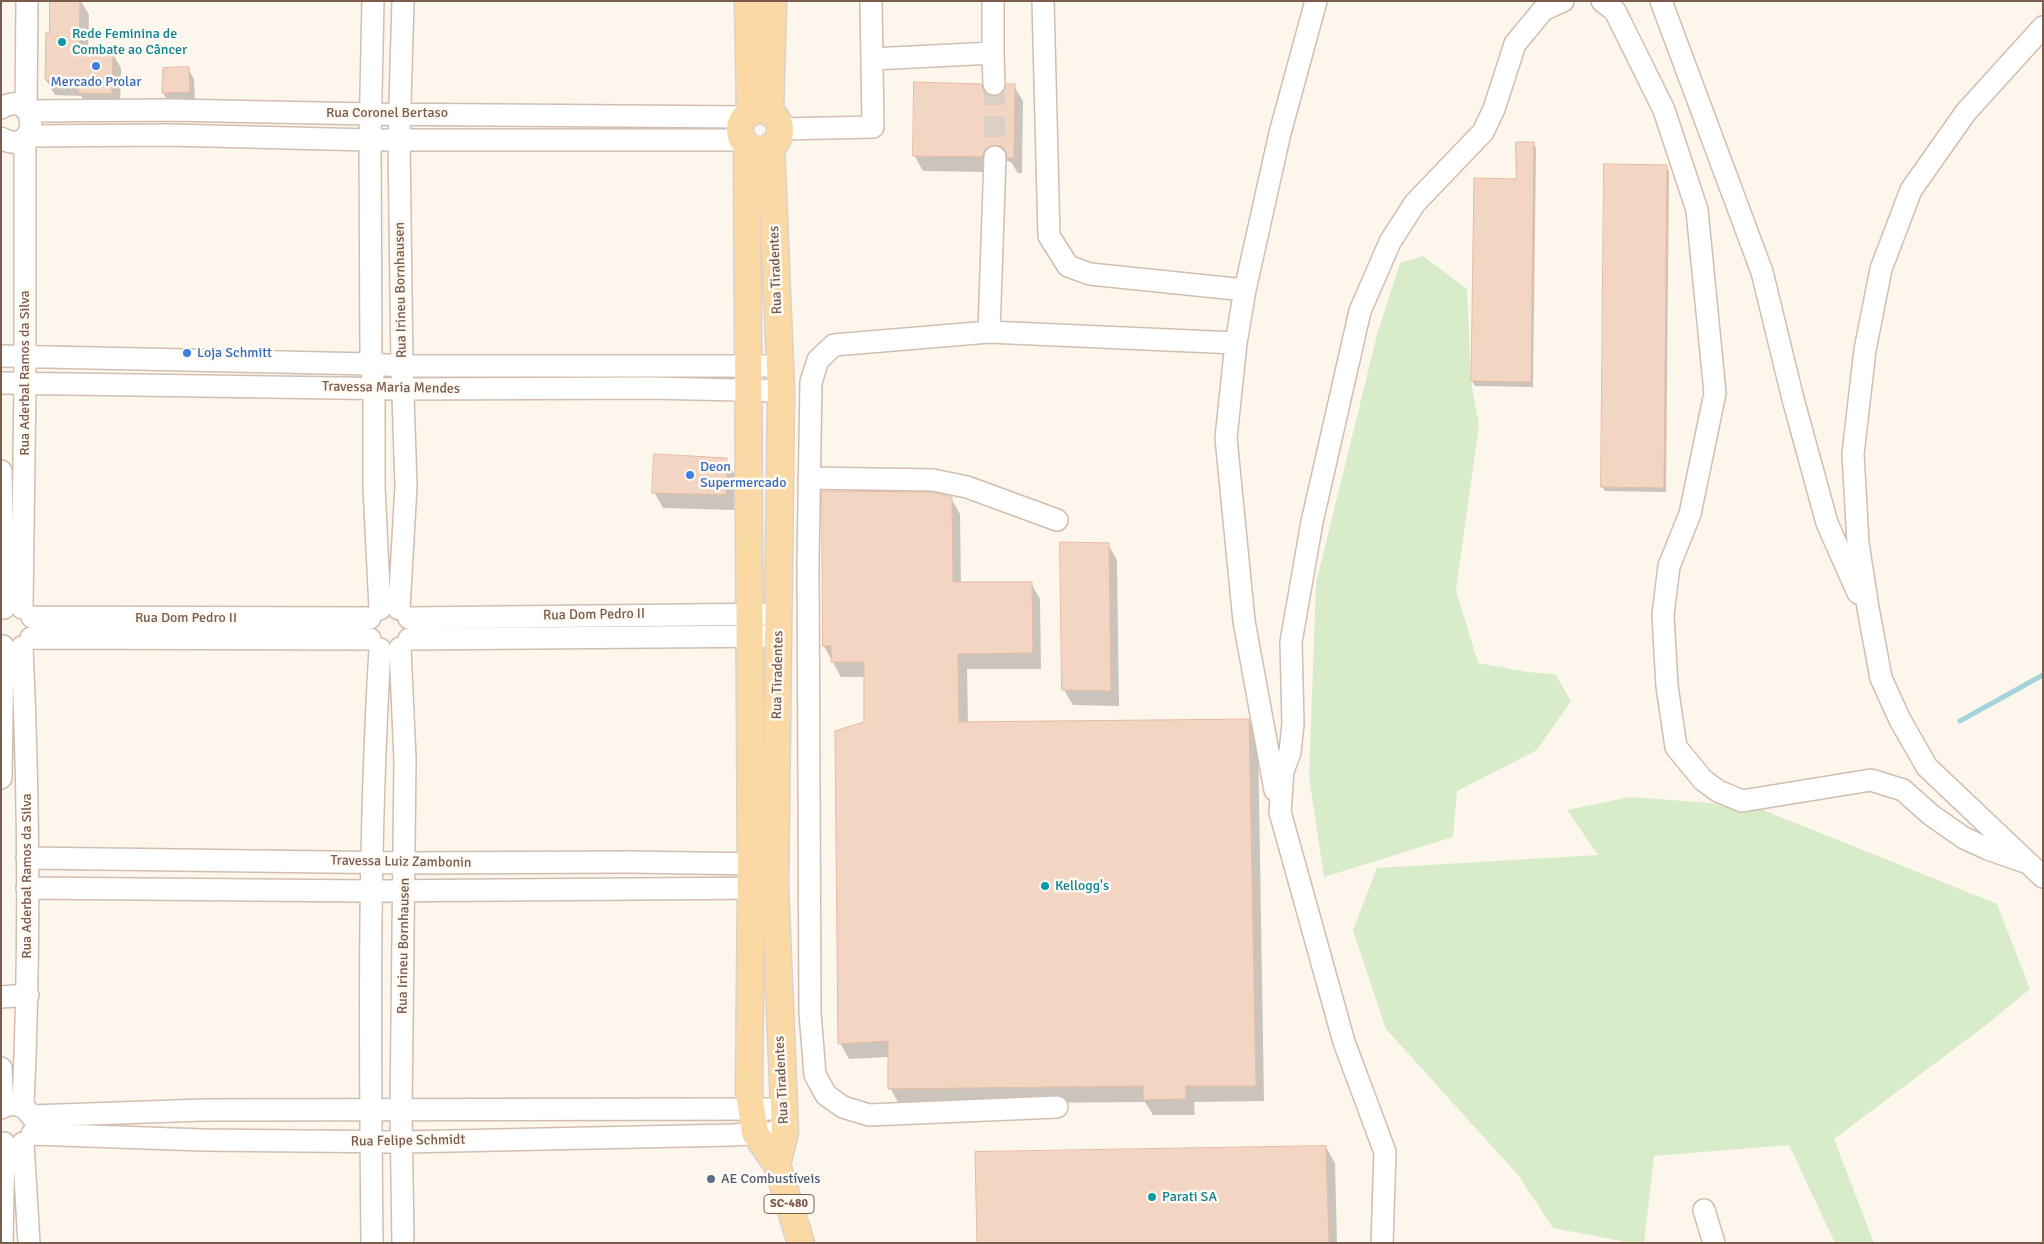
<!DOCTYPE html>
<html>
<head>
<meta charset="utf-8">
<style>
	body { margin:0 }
	#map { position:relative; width:2044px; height:1244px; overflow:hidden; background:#fdf6ec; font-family:Signika,sans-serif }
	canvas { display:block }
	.frame { position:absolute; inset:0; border:2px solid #7a5c4d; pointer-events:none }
</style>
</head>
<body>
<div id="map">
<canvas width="2044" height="1244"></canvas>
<div class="frame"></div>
</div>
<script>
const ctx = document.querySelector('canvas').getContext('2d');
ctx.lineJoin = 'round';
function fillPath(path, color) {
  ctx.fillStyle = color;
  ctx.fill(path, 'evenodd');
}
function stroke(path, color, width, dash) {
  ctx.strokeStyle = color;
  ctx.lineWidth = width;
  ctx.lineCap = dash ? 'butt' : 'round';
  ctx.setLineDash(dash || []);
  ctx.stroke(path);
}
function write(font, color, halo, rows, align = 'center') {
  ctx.font = font + ' Signika,sans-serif';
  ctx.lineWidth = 5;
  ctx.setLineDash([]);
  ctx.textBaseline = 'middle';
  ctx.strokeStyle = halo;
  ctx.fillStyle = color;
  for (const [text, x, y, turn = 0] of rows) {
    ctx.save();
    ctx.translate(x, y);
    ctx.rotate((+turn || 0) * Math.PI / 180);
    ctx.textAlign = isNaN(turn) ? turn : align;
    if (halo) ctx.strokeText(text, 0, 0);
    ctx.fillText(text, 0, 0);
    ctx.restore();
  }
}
fillPath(new Path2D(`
	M1423,256L1467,289L1471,381L1479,425L1456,590L1478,663L1527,672L1555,674L1571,701L1537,750L1457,791L1453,837L1324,877L1309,777L1316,583L1377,335L1400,263Z
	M1630,797L1753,806L1997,904L2030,989L1986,1025L1834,1139L1874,1243H1835L1789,1145L1654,1156L1644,1243H1631L1553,1228L1518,1175L1386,1029L1353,930L1377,868L1598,855L1567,810Z`), '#d8ecc9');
fillPath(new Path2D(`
	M51,1H81L89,15L88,52H112L121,68L120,109H89L81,96L55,95L46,80Z
	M188,68L194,79L195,102L169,103L163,93L164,69Z
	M981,85L986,93L994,98L1002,95L1014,86L1023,101L1022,173H1018L1011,162L1004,160L991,172L923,171L914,155Z
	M1534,144L1536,148L1533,387L1475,386L1472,381L1517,181Z
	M1666,167L1669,171L1666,492L1605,491L1602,487Z
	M726,459L735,475L734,510L663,508L654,492Z
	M951,498L960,514L961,583H1031L1040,599L1041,669H967L968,723L1249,720L1258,736L1264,1101L1194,1102L1195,1115H1153L1145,1102L899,1104L890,1088L889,1057L849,1059L840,1043L866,723L865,677H841L824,646Z
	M1108,544L1117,560L1119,706L1073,705L1064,690Z
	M1326,1147L1335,1163L1337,1243H978Z`), '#0003');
stroke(new Path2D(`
	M1960,721L2043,675`), '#a5d3da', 5);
const building = new Path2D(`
	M50,1H80L79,50L113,51L112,94L78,93L79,81L45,80L46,32L49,33Z
	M189,67L190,92L162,93L163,68Z
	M914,82L981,84L984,91L994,96L1001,94L1006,84H1015L1014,158H1007L1006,152L1002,147L995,145L985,150L982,157L913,156Z
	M1516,142H1534L1531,382L1471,381L1474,178L1516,179Z
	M1604,164L1667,165L1664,488L1601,487Z
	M654,454L727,458L726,495L652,493Z
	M822,491L932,492L952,497L953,582H1032L1033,653L958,654L959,722L1249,719L1256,1086H1186V1099L1143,1100V1086L888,1089V1041L838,1044L835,731L864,722V662H831V646H823Z
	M1060,542L1109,543L1111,691L1062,690Z
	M1326,1146L1329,1243H977L975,1152Z`);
fillPath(building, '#f3d5c3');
stroke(building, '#e6bba3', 1);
stroke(new Path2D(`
	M994,84L995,157`), '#dcd0c4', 21, [21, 11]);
const minor = new Path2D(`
	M373,1L370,140L371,364L374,387V487L380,609
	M1043,1L1049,236L1068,266L1090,274L1245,290L1280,133L1316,1
	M1602,1L1615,11L1664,110L1697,210L1715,393L1690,514L1669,566L1663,615L1667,686L1676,747L1703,780L1718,791L1742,801L1871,780L1903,790L1931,815L1964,838L1988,849L2028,863
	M1661,1L1762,272L1793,399L1827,523L1858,593
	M2043,27L1966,112L1911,190L1881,269L1865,350L1853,454L1858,543L1868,608L1881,678L1900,720L1927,767L2043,877
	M993,53L994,84
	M872,59L993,53V1
	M1,108C40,86 41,160 1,138
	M26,110L27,1
	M28,111L170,110L371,114L745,117
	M780,129L873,127L871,1
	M27,136L170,135L370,140H744
	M1245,290L1236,343L1226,438L1244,621L1275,790
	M989,332L995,157
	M1,356L371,364L402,366H779
	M1,383L403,389L652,388L781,391
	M1,471L4,608
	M809,478L933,480L967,487L1057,520
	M22,608L25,384V138
	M399,609L406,486L402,366L399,139L403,1
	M32,617L370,618
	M409,618L779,614
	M31,638L370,639
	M409,639L778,636
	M22,647C29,800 30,953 23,1106
	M400,648L405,759L401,1111L403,1243
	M1,778L3,646
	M27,858L404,863L627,862L765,864
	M27,888L370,891L767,888
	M1,997L28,995
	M1,1068L3,1106
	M1057,1107L869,1115L843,1107L826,1095L815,1075L810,1013L809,785L808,562L811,382L818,360L834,345L989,332L1236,343
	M1,1108C14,1101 25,1105 32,1117
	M32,1116L203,1110L784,1109
	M32,1134L203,1140L403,1142L732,1135L785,1132
	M23,1143L29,1243
	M1704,1210L1714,1243
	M2,1243L4,1143
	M372,1243C370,1045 368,847 380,649
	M1382,1243L1385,1152L1344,1042L1280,812L1283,771L1290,752L1293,724L1291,642L1312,522L1360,311L1390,242L1415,203L1483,132L1494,109L1515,44L1543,10L1563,1`);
const major = new Path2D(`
	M748,1L750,112
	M740 130a20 20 0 1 1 40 0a20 20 0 1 1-40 0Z
	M770,112L773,1
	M747,145L751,888L749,1093L755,1133L777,1165L801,1243
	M771,146L781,391L775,887L785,1132L777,1165`);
stroke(minor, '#d1beb0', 24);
stroke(major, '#dad1cd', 29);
stroke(minor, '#fff', 21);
stroke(major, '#fbd9a5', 26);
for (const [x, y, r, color] of [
	[62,42,5,"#0f9aa8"],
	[96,66,5,"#3f7fe0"],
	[187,353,5,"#3f7fe0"],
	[690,475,5,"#3f7fe0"],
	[1045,886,5,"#0f9aa8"],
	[711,1179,5,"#5c6f8a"],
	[1152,1197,5,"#0f9aa8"]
]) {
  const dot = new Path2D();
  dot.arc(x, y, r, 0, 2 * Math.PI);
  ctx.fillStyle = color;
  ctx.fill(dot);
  stroke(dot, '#fffaf3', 2);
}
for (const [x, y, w] of [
	[789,1204,50]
]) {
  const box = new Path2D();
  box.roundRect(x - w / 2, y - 9.5, w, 19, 4);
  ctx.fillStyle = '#fffaf3';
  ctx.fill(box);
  stroke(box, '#7a5c4d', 1);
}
write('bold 12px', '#7a5c4d', null, [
	["SC-480",789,1204]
]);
write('14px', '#0d838f', '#fffaf3', [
	["Rede Feminina de",72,34],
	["Combate ao Câncer",72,50],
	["Kellogg's",1055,886],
	["Parati SA",1162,1197]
], 'left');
write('14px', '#366cbe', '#fffaf3', [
	["Mercado Prolar",96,82,"center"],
	["Loja Schmitt",197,353],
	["Deon",700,467],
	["Supermercado",700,483]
], 'left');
write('14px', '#7a5c4d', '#fffaf3', [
	["Rua Coronel Bertaso",387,113],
	["Rua Tiradentes",776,270,-92],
	["Rua Irineu Bornhausen",401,290,-91],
	["Rua Aderbal Ramos da Silva",25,373,-90],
	["Travessa Maria Mendes",391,388,1],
	["Rua Dom Pedro II",594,615,-1],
	["Rua Dom Pedro II",186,618],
	["Rua Tiradentes",778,675,-89],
	["Travessa Luiz Zambonin",401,862,1],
	["Rua Aderbal Ramos da Silva",27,876,-90],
	["Rua Irineu Bornhausen",404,946,-89],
	["Rua Tiradentes",782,1080,-93],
	["Rua Felipe Schmidt",408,1141,-1]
]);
write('14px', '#4e5e75', '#fffaf3', [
	["AE Combustíveis",721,1179]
], 'left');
</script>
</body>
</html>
